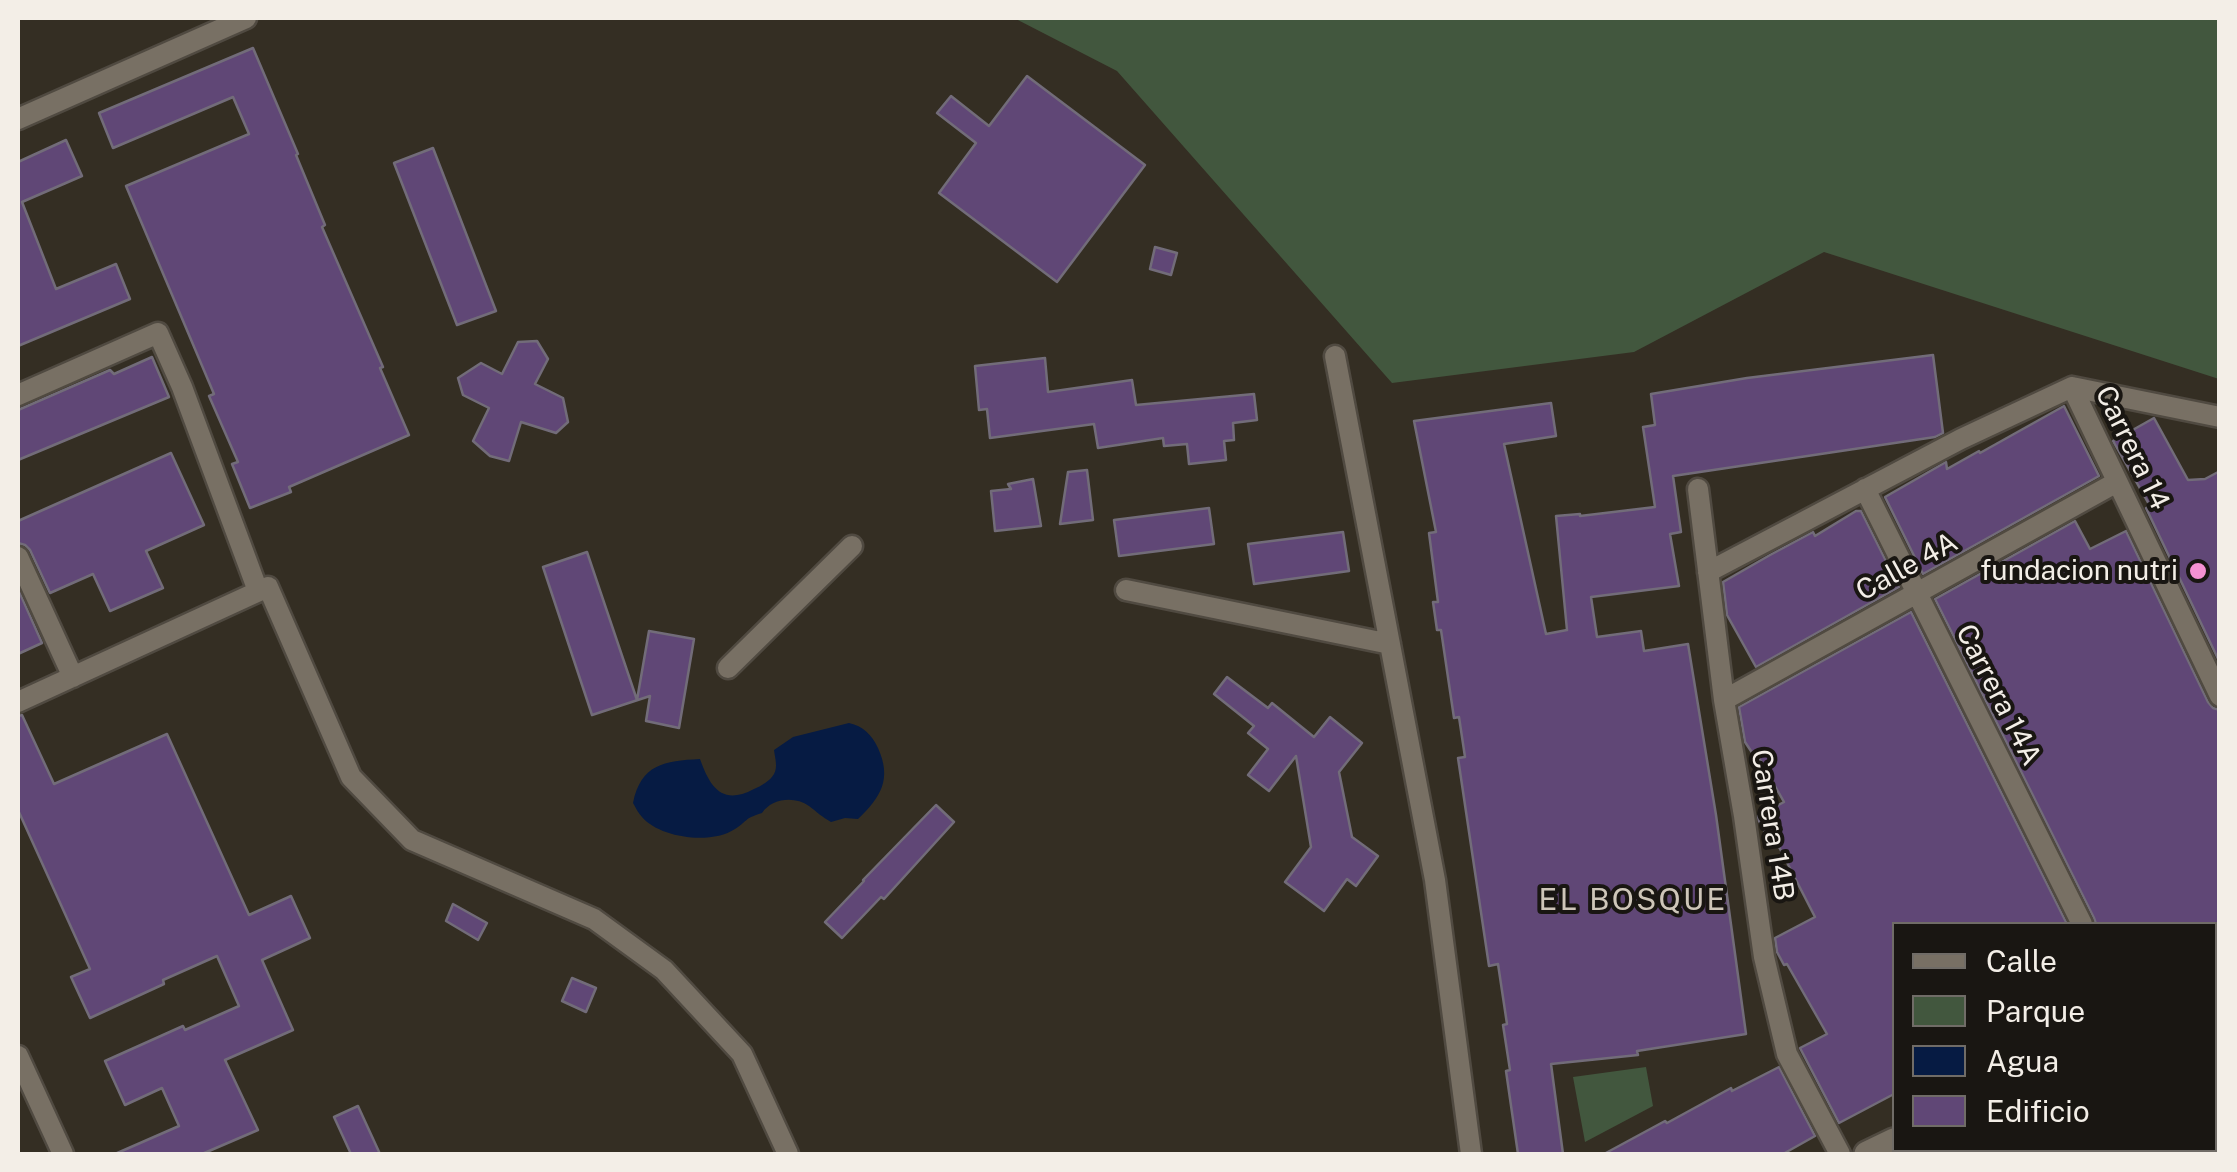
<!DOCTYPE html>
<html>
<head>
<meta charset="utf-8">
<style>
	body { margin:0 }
	#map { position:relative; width:2237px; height:1172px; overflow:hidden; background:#342e23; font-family:"Public Sans",sans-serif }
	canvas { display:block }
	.frame { position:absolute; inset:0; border:20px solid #f3eee7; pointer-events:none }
	.legend { position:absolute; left:1892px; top:922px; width:325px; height:230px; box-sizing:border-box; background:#191612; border:2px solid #706c67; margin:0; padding:12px 18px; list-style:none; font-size:30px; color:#f3eee7 }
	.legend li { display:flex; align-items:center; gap:20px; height:50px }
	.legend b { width:50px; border:2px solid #706c67 }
</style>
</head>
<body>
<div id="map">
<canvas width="2237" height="1172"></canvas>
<div class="frame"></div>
<ul class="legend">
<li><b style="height:12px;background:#787064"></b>Calle</li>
<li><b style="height:28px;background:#42573e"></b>Parque</li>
<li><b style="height:28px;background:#061b43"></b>Agua</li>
<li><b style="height:28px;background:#604776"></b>Edificio</li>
</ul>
</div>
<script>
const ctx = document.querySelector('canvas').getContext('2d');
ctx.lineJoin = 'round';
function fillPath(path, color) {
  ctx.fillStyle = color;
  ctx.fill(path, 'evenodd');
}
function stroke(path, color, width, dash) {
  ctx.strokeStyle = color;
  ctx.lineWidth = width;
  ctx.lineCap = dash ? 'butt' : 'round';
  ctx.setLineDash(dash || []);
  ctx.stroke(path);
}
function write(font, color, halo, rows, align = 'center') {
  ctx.font = font + ' "Public Sans",sans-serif';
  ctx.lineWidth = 8;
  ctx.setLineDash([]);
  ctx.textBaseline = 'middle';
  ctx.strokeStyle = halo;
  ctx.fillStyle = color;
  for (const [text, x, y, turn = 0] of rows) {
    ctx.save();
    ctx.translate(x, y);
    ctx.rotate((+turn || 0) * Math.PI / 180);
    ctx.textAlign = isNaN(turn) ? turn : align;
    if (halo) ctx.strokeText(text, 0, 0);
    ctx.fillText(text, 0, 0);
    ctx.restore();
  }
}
fillPath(new Path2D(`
	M1014,18H2219V379L1824,252L1634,352L1392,383L1117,71Z
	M2219,995V1154H2084L2083,1150H2214V998Z
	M1646,1067L1653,1106L1585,1142L1573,1077Z`), '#42573e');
fillPath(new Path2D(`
	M849,723C863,726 872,735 878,748C892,779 881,797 858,819L845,818L831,822C822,817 817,812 809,806C795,796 772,798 762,813C743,819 749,820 735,829C711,845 660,838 642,817C638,813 636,808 633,803C641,764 664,761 700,759C710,787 722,806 754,789C761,786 770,781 774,774C778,767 775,758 774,750L793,737Z`), '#061b43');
const building = new Path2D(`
	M253,48L298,154L296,155L325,225L322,227L383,367L380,368L409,435L289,487L291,492L250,508L232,464L238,462L209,396L214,394L126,186L249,134L233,97L113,148L99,113Z
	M1027,76L1145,165L1057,282L939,193L976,143L937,113L951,96L989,126Z
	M66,140L82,176L22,202L56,289L116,264L130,299L18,346V162Z
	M433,148L496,311L457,325L394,163Z
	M1155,247L1177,253L1171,275L1150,269Z
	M537,341L548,359L535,384L563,398L568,422L556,433L521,422L509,461L490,456L473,441L489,408L463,395L458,378L481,363L502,374L518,342Z
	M1933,355L1943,433L1935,437L1673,476L1681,532L1670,534L1679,586L1591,597L1597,637L1641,631L1644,651L1688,644L1716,815L1746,1034L1637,1051L1638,1055L1551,1064L1563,1154H1518L1506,1071L1510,1070L1503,1025L1507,1024L1498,964L1489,966L1458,758L1465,757L1459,717L1454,718L1441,630H1437L1433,602H1438L1429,533L1436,532L1414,421L1551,403L1556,436L1504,444L1546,634L1567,630L1556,516L1580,514V516L1655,507L1643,427L1655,425L1651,394L1747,378Z
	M152,357L169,397L18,460V410L110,370L114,374Z
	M1045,358L1048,392L1132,380L1136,405L1254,394L1257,420L1233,423L1234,440L1224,441L1226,460L1189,464L1187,444L1164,446L1163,438L1098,448L1094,424L990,438L987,409L979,410L975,366Z
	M2064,406L2099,476L1923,574L1885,497L1946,462L1947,469L1979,451L1980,453Z
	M2154,418L2188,480L2205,479L2220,471V663L2146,508L2150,506L2113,441Z
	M171,453L204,525L146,551L163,588L110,611L93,574L50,593L30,550L25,545L18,543V521Z
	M1087,470L1093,520L1060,524L1068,472Z
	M1033,479L1041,526L995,531L991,491L1011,489L1008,484Z
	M1209,508L1214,544L1119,556L1114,520Z
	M1856,511H1861L1899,587L1756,667L1727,615L1723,582L1770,555L1813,532L1815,536Z
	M2075,521L2090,549L2126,531L2208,702L2213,708L2220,710V924H2096L2094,918L1935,599Z
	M1343,532L1349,571L1254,584L1248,544Z
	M587,552L637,700L649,631L694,639L679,728L646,721L650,696L592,715L543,567Z
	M18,589L42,643L18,654Z
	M1911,612L2067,924H1894V1094L1839,1123L1800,1048L1827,1034L1787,964L1784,965L1777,952L1775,938L1815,917L1777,843L1772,846L1759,821L1758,816L1784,802L1758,756L1755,757L1745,742L1739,707Z
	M1227,677L1268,708L1272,703L1314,737L1330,717L1362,743L1339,772L1352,837L1378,856L1356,886L1347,879L1324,911L1285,882L1311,847L1296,756L1269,791L1248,775L1268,749L1248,733L1254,726L1214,694Z
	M22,715L54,784L167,734L249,915L291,896L310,938L262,960L293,1030L225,1060L258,1130L202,1154H115L179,1126L162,1088L125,1105L105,1061L183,1026L185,1030L239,1006L217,956L163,980L164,984L90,1018L71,977L90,969L18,810V716Z
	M936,805L954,822L884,899L881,897L842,938L825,922L864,881L863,880Z
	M453,904L487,923L478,940L446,921Z
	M572,978L596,988L586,1012L562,1001Z
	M1779,1067L1815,1136L1783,1154H1604L1665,1121L1667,1123L1731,1088L1732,1091Z
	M358,1106L380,1154H351L334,1117Z`);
fillPath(building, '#604776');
stroke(building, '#726c79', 2.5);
const minor = new Path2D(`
	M18,119L246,18
	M1335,356L1435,880L1471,1154
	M2072,387L2220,696
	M18,395L158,333L182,387L258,591
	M1698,489L1724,700L1744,816L1764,957L1787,1054L1840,1154
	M1865,489L2082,924
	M18,557L73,677
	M1708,572L1961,439L2072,387L2220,417
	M1126,590L1390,644
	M728,668L852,546
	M1724,700L2117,482
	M18,702L268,587L351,777L412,840L594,919L664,970L742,1054L788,1154
	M18,1056L63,1154`);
const tertiary = new Path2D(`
	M2214,983L2220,981
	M1867,1154L1894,1141`);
stroke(minor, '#504a41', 25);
stroke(tertiary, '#504a41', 30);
stroke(minor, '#787064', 20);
stroke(tertiary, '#787064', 25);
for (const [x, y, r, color] of [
	[2198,571,10,"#f591d2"]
]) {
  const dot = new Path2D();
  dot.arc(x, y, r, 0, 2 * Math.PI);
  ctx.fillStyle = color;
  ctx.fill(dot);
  stroke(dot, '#191612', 4);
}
write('28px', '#f3eee7', '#191612', [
	["Carrera 14",2132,448,64],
	["Calle 4A",1907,567,-29],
	["Carrera 14A",1998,695,63],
	["Carrera 14B",1772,825,81]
]);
write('28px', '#f3eee7', '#191612', [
	["fundacion nutri",2178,571]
], 'right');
ctx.letterSpacing = '2.5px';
write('30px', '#cec6b9', '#191612', [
	["EL BOSQUE",1633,901]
]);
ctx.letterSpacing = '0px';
</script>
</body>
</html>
